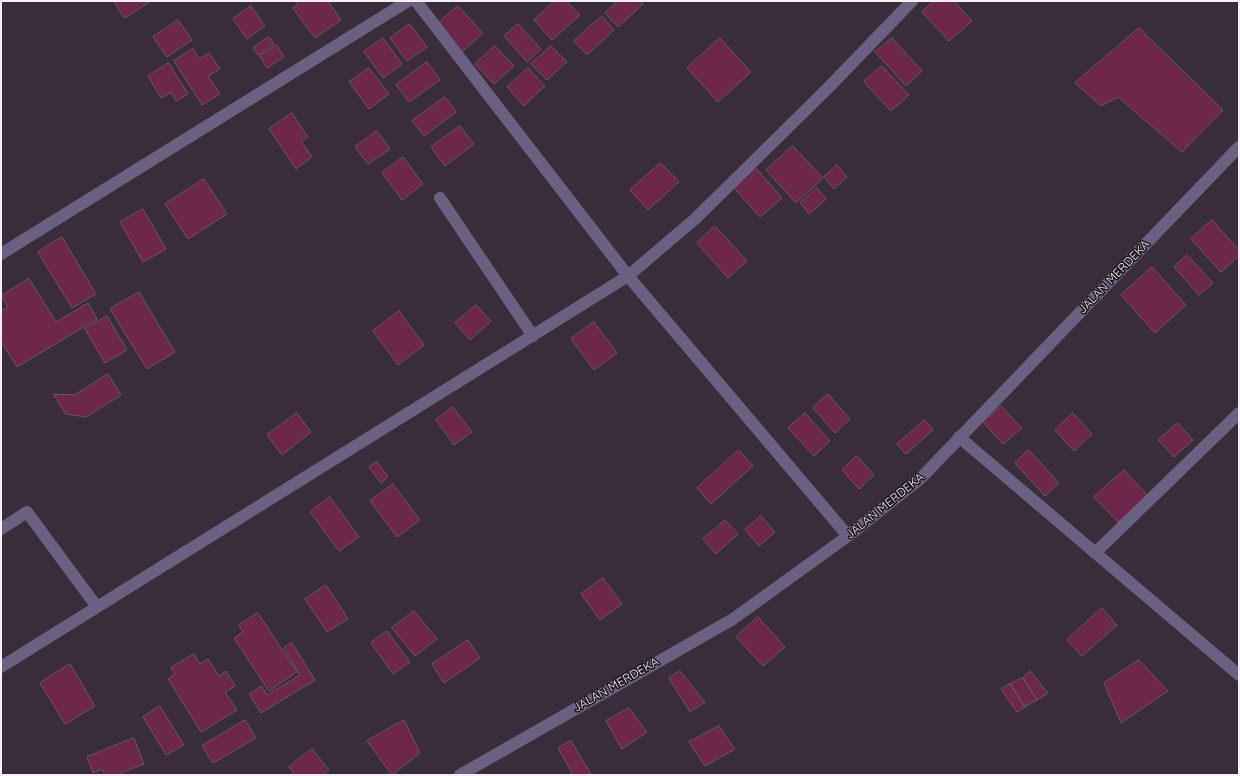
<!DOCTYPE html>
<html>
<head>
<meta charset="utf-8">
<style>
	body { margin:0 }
	#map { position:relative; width:1240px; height:776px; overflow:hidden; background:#3a2d3b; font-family:Quicksand,sans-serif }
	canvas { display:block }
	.frame { position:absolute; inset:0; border:2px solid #f7eff8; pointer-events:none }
</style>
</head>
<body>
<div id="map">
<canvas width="1240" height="776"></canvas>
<div class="frame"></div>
</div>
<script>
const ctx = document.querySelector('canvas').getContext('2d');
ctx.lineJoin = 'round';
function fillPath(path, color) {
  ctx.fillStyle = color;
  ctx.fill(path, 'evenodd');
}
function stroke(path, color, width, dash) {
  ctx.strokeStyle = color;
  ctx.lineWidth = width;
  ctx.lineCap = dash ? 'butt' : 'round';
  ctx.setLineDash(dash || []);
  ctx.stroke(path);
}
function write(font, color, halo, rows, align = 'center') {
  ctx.font = font + ' Quicksand,sans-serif';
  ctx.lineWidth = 3;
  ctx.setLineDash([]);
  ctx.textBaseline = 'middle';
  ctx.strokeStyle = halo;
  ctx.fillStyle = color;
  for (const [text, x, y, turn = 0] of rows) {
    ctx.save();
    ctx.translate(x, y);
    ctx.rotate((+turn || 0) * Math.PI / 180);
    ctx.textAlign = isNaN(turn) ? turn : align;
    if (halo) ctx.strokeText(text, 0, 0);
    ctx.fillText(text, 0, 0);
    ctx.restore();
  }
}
const building = new Path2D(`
	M114,1H151L125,18Z
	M295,1H328L341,20L315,38L293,8L298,4Z
	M555,1H566L580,15L552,40L534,20Z
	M618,1H640L643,4L618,27L605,13Z
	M934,1H954L972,21L949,41L922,12Z
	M251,6L265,26L247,39L233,19Z
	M458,6L483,33L462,52L437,24Z
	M602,16L614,30L587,55L574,41Z
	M178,20L192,40L167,57L153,37Z
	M410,24L427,47L407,61L390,38Z
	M518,24L541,49L527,62L504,36Z
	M1139,28L1223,110L1182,152L1118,97L1101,106L1075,83Z
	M269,37L274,44L258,55L253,48Z
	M383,38L402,64L383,78L364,52Z
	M720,38L751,72L718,102L687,68Z
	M892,38L922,71L906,86L875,52Z
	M277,45L284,57L267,68L260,56Z
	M495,46L514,66L494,84L475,64Z
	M551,46L567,62L547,80L531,64Z
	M193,49L199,59L209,53L220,69L208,76L220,94L202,105L174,61Z
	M427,62L440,80L409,102L396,85Z
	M169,63L188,94L176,101L171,92L161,98L148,76Z
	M882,66L909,95L891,111L864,82Z
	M369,68L389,94L369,109L349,82Z
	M528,68L545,86L524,106L507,87Z
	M445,97L456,112L424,136L412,121Z
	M292,113L308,137L301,141L312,157L296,169L269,129Z
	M460,126L474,144L445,166L431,147Z
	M377,131L390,149L368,164L355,147Z
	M793,146L823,178L796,203L766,170Z
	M403,157L423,184L402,200L382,173Z
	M661,163L679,182L648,210L630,190Z
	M837,165L847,177L834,189L824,177Z
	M756,168L782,198L760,217L734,188Z
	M204,179L227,214L188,239L165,204Z
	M817,188L826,199L809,214L800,203Z
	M143,209L166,249L143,262L120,222Z
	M1212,220L1239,250V256L1221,272L1191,239Z
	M715,226L747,261L728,278L697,243Z
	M62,237L96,294L72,308L38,252Z
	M1187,255L1213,283L1199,295L1174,267Z
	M1152,267L1186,305L1155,333L1121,295Z
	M29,279L56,322L88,303L97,319L17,367L1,341V311L8,307L1,296Z
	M139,292L175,352L147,369L110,309Z
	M476,305L491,321L470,340L455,323Z
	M399,311L424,345L398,365L373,331Z
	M107,316L127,350L105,363L85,329Z
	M594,322L617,353L594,370L571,339Z
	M108,374L121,395L86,417L66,414L53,394L74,395Z
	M828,394L850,419L835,433L813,408Z
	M1001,406L1022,428L1003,444L983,422Z
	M453,407L472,432L454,445L436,420Z
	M297,413L311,432L282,455L267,435Z
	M805,413L830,441L814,456L788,428Z
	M1073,413L1092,434L1074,451L1055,430Z
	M925,420L933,430L906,454L897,444Z
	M1178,423L1193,440L1174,457L1158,440Z
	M739,450L753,466L711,504L697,488Z
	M1029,450L1059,483L1045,496L1015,463Z
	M857,456L874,475L859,489L842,470Z
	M377,462L388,477L381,483L369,467Z
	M1124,470L1148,496L1118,522L1094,497Z
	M393,484L420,520L397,537L370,501Z
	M330,497L359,537L339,551L310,512Z
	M761,516L775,532L759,546L745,530Z
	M725,520L738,534L716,554L703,539Z
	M603,578L622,604L600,620L581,594Z
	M326,585L348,619L327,632L305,599Z
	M1102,608L1117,625L1082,656L1067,640Z
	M414,611L437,639L415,656L392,628Z
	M258,613L297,672L269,691L234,638L243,632L239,625Z
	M758,617L785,647L763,666L736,637Z
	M387,631L410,662L393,674L371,643Z
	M468,640L480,658L444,683L432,664Z
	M292,643L315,680L261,713L249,694L262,686L267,695L300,675L284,648Z
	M194,654L200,664L208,659L219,676L226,671L235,686L225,692L237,710L201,732L168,679L175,674L171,668Z
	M1139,660L1168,691L1121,723L1104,683Z
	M70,664L95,706L65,724L40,683Z
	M680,671L705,702L690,712L669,678Z
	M1030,671L1048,693L1037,700L1023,678Z
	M1023,678L1037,700L1025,707L1010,684Z
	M1010,684L1025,707L1017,712L1001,689Z
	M160,706L184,745L166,755L143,717Z
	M629,708L647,732L622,749L606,721Z
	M245,720L256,738L213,763L202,746Z
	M404,720L420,753L392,775L367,741Z
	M719,726L735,749L705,766L689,742Z
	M134,738L144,764L116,775H105L102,769L93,773L87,757Z
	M571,741L591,774L573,775L558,748Z
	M312,749L329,770L322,775H295L289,767Z`);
fillPath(building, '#6c274b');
stroke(building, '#6b565f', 1);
stroke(new Path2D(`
	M416,1L628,276L848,536
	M440,198L533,336
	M1,254L408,1
	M959,437L1239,675
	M1,529L27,512L97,607
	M1095,553L1239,413
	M1,667L628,276L695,219L828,88L912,1
	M460,775L733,619L848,536L921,478L1239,147`), '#69617f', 12);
write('12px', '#f7eff8', '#1d171e', [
	["JALAN MERDEKA",1114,277,-46],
	["JALAN MERDEKA",885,506,-39],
	["JALAN MERDEKA",616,685,-30]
]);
</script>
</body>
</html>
